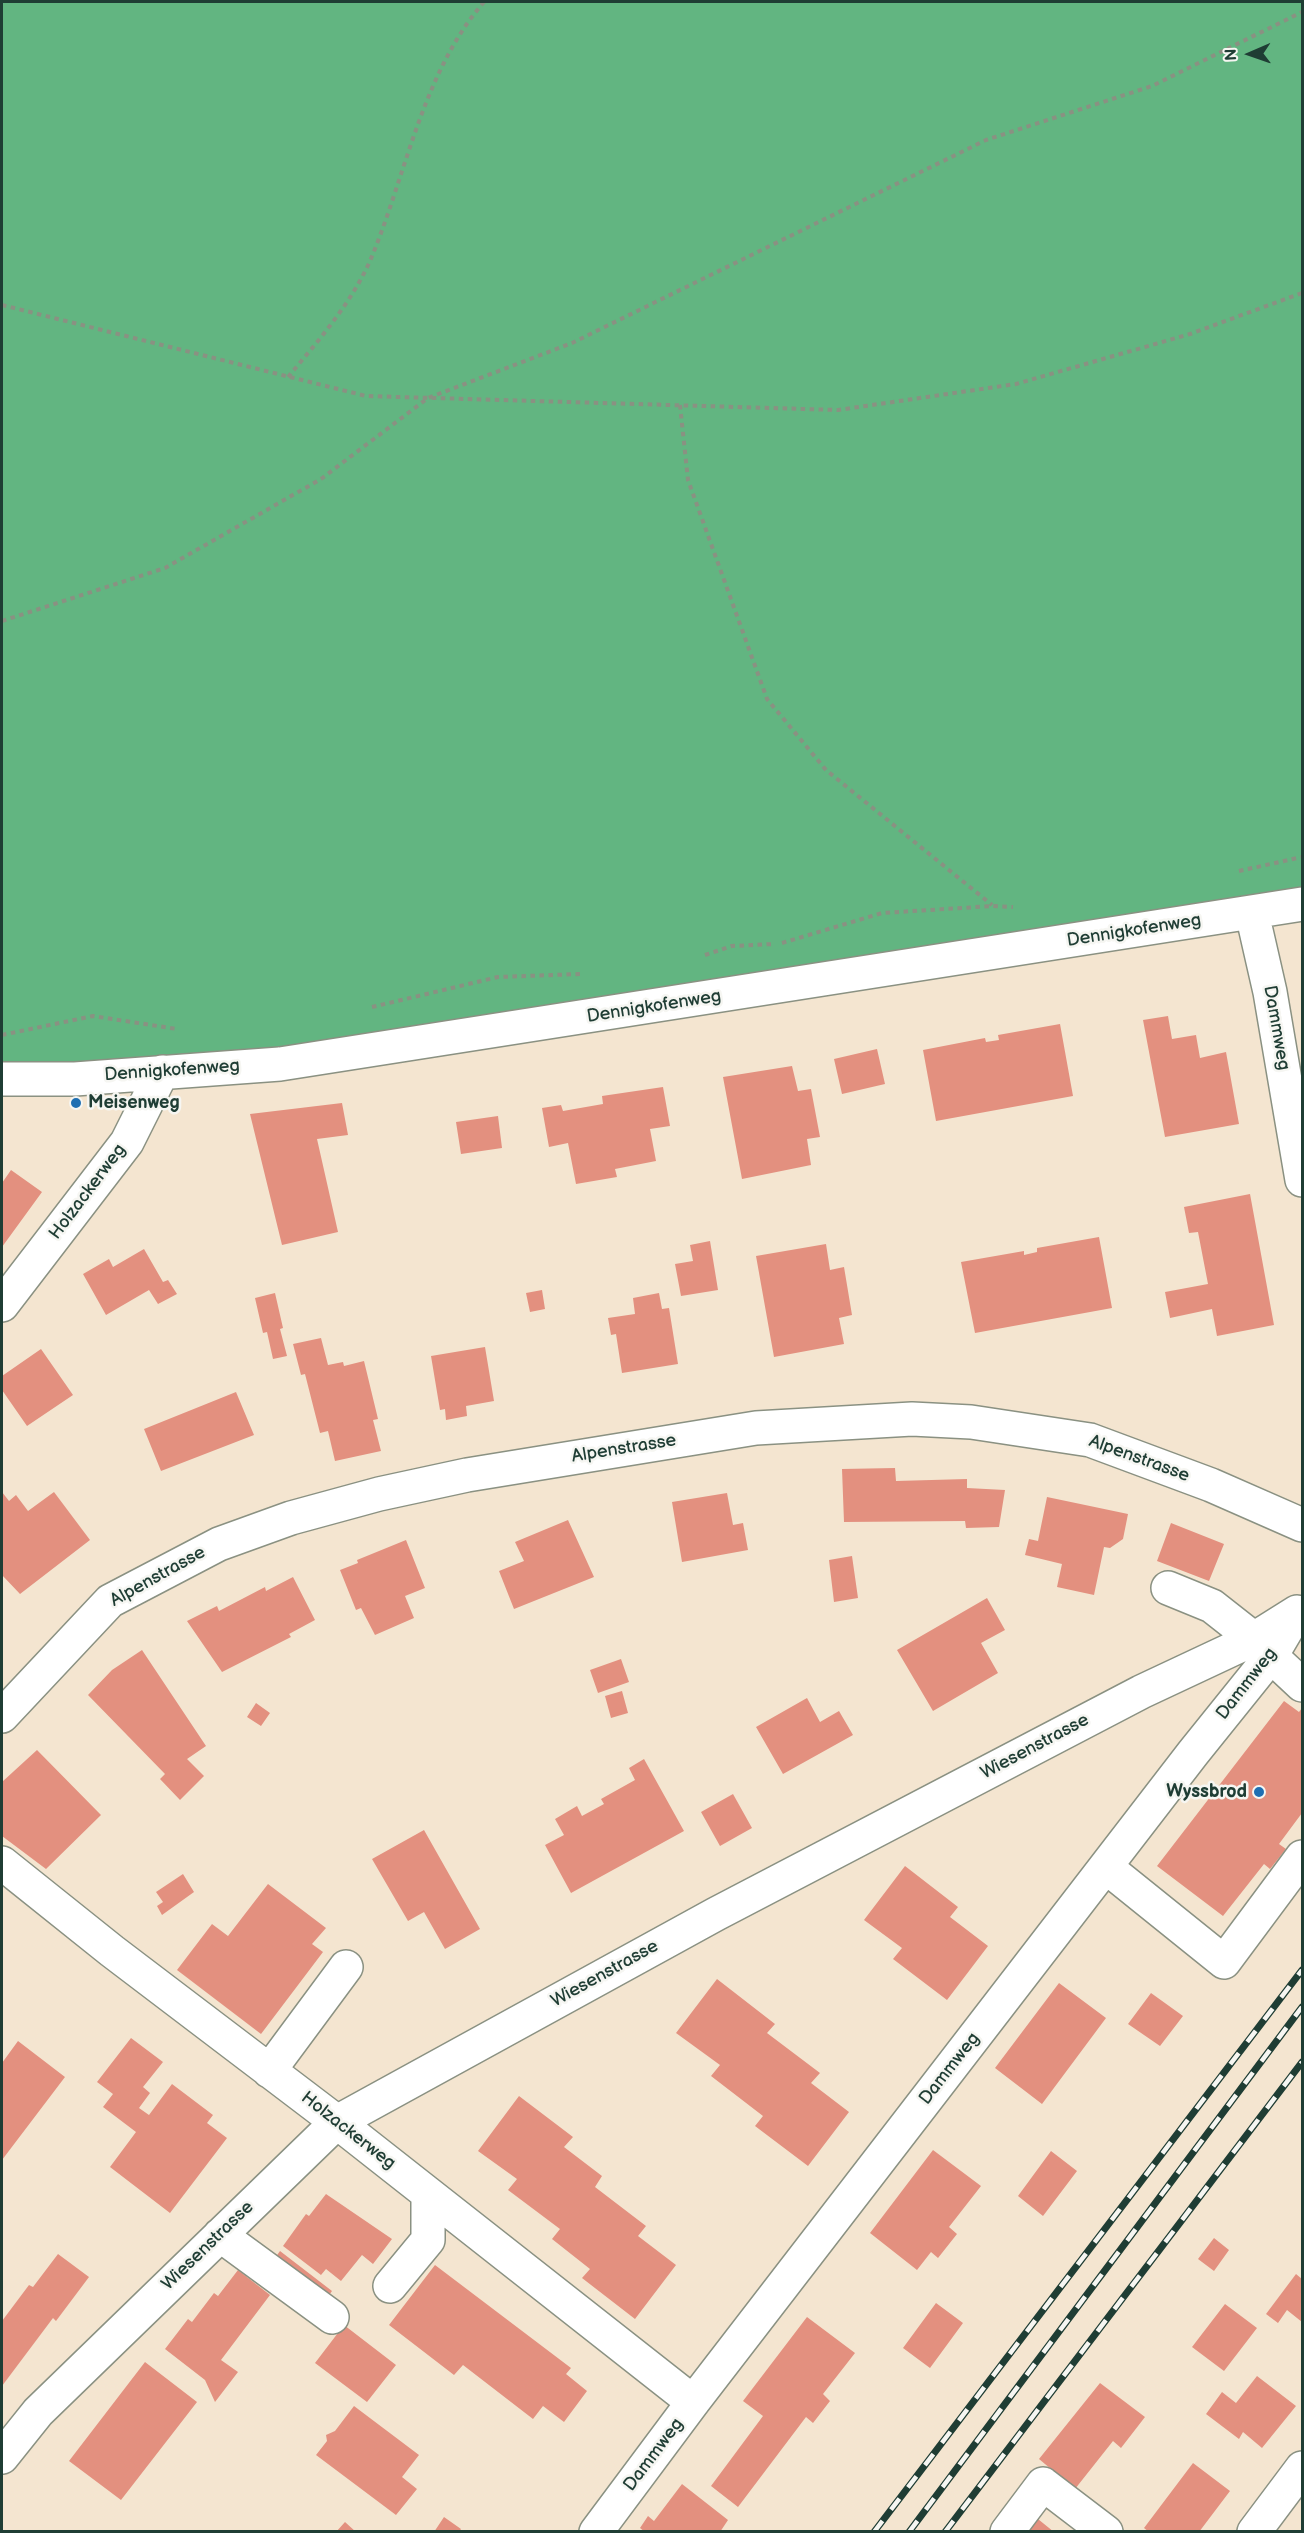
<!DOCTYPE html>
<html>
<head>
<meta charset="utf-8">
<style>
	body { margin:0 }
	#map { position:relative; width:1304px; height:2533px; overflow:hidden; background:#f4e5d0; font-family:"Balsamiq Sans",sans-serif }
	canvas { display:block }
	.frame { position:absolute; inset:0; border:3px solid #1f3d34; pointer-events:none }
	.north { position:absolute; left:1220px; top:24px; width:60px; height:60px; -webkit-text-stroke:4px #f6f6f2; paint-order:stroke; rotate:268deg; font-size:16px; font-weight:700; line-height:24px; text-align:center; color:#1f3d34 }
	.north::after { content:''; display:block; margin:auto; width:21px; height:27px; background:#1f3d34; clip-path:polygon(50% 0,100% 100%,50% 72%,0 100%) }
</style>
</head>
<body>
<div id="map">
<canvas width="1304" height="2533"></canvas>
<div class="frame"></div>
<div class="north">N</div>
</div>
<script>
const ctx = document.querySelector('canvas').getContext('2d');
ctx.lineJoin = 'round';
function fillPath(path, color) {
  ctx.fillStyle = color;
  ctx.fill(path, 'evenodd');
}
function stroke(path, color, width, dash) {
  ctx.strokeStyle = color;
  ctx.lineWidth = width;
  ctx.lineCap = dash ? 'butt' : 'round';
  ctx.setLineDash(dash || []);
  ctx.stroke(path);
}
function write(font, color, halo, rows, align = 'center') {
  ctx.font = font + ' "Balsamiq Sans",sans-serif';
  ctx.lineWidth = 5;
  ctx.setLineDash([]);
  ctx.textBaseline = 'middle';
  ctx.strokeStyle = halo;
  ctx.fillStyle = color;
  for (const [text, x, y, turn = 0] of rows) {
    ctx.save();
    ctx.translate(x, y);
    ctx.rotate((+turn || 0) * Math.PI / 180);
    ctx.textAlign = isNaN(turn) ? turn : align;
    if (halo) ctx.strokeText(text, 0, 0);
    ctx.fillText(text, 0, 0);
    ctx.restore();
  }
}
fillPath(new Path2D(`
	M2,2H1302V896L370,1051L2,1079Z`), '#62b581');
fillPath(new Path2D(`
	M1168,1016L1172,1039L1196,1035L1200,1058L1226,1052L1239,1124L1165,1137L1143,1020Z
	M1060,1024L1073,1096L936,1121L923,1050L985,1038L986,1042L999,1040L998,1035Z
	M877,1049L885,1084L842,1094L834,1059Z
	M792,1066L798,1091L811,1089L820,1137L807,1139L811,1165L742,1179L723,1077Z
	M663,1087L670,1126L650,1129L656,1161L615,1169L617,1177L576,1184L568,1143L549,1147L542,1108L561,1105L563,1111L603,1104L602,1096Z
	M342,1103L348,1135L317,1139L338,1232L282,1245L250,1114Z
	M498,1116L502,1148L461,1154L456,1122Z
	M11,1170L42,1192L2,1247V1183Z
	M1250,1194L1274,1325L1217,1336L1212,1309L1170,1318L1165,1292L1208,1284L1198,1232L1189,1233L1184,1207Z
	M1099,1237L1112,1308L975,1333L961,1262L1024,1251V1255L1037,1252V1248Z
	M710,1241L718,1290L681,1296L675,1264L693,1261L690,1245Z
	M826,1244L830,1270L844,1267L852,1315L839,1318L844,1344L774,1357L756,1256Z
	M144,1249L163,1282L168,1280L177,1294L158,1304L149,1290L106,1315L83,1274L109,1259L113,1267Z
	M542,1290L545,1309L530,1312L526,1293Z
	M275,1293L283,1328L280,1329L287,1356L273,1359L267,1332L263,1333L255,1298Z
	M659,1293L662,1309L669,1308L678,1364L622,1373L616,1334L611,1335L608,1318L635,1314L633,1298Z
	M321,1338L328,1365L343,1362L344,1366L364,1361L378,1419L373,1420L381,1451L335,1461L328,1431L320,1433L305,1374L301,1375L293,1344Z
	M485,1347L494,1401L466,1406L467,1416L446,1420L445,1409L440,1410L431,1356Z
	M41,1349L73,1395L27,1426L2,1390V1376Z
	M236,1392L254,1435L161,1471L144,1429Z
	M895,1468L896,1481L967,1479V1488L1005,1490L999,1527L966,1528L965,1521L844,1522L842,1469Z
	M2,1492L9,1501L16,1495L28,1511L54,1492L90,1540L20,1594L2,1575Z
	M727,1493L733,1525L743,1523L748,1550L682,1562L672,1502Z
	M1047,1497L1128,1514L1123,1539L1110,1548L1104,1547L1094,1595L1057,1587L1062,1564L1025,1555L1029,1539L1038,1541Z
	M568,1520L594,1577L514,1609L499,1571L524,1561L515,1542Z
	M1171,1523L1224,1544L1209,1581L1157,1561Z
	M406,1540L425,1588L405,1596L414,1618L375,1635L361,1608L356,1610L340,1570L358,1563L357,1560Z
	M852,1556L858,1598L834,1602L829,1560Z
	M293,1577L315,1620L289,1634L291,1637L222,1672L187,1621L217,1606L219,1611L265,1587L266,1591Z
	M987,1598L1005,1630L981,1643L998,1673L933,1711L897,1650Z
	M142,1650L206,1746L187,1759L204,1776L180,1800L160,1779L165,1774L88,1695L112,1670Z
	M621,1659L629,1682L598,1693L590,1670Z
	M622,1691L628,1713L611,1718L605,1696Z
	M807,1698L820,1722L839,1711L853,1735L783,1774L756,1727Z
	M1284,1701L1299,1712L1302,1708V1813L1279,1844L1286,1849L1270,1869L1264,1864L1223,1916L1157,1866Z
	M256,1703L270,1713L261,1726L247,1717Z
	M37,1750L101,1815L46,1869L2,1836V1782Z
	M644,1759L684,1831L571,1893L545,1845L564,1835L555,1819L577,1806L582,1816L604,1804L601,1799L635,1780L629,1768Z
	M733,1794L752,1828L720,1846L701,1812Z
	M424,1830L480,1929L445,1949L424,1912L408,1921L372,1859Z
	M905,1866L958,1907L950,1917L988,1946L947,2000L893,1959L902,1948L864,1920Z
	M183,1874L194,1892L162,1915L157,1906L163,1902L156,1892Z
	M268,1884L326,1928L312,1944L323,1952L261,2034L177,1970L212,1924L228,1936Z
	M717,1979L775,2024L767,2033L820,2073L811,2083L849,2112L808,2166L755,2126L763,2116L711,2076L720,2065L676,2033Z
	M1059,1983L1106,2018L1042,2104L995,2068Z
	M1151,1993L1183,2016L1160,2046L1128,2024Z
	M131,2038L163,2062L143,2087L150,2093L139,2108L149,2115L172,2084L213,2115L207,2123L227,2138L170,2213L110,2167L136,2132L103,2107L113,2094L97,2082Z
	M18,2041L65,2077L2,2160V2063Z
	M519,2096L573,2137L564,2147L602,2176L595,2187L646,2226L638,2236L676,2265L635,2319L582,2278L590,2269L552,2239L560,2229L508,2190L517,2179L478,2151Z
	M933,2150L981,2186L949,2227L957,2234L938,2258L931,2252L917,2270L870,2233Z
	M1051,2151L1077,2171L1043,2216L1018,2196Z
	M326,2194L392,2239L373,2264L362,2255L341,2281L326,2269L321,2275L283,2246L306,2214L309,2216Z
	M1214,2238L1229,2250L1214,2271L1198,2259Z
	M280,2251L332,2291L322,2305L270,2265Z
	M58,2254L89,2277L56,2321L53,2318L2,2386V2321L29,2285L33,2287Z
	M435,2265L571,2368L566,2374L587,2391L564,2422L543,2406L533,2419L463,2365L454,2375L389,2325Z
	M238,2270L270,2295L221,2360L238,2372L215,2402L205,2380L165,2349L188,2319L192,2322L214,2293L218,2296Z
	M1296,2274L1302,2279V2322L1287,2310L1278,2323L1266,2314Z
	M936,2303L963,2323L930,2368L903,2348Z
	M1225,2304L1257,2328L1224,2371L1192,2347Z
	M807,2317L855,2353L823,2394L830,2401L813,2423L806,2417L738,2507L711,2486L763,2416L743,2401Z
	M344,2325L396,2365L367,2402L315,2363Z
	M145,2362L197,2402L121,2500L69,2461Z
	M1257,2376L1296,2406L1262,2448L1243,2432L1239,2439L1206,2414L1222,2392L1236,2403Z
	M1100,2383L1145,2417L1121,2448L1113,2441L1075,2489L1039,2459Z
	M354,2406L419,2455L402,2477L417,2489L396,2515L316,2455L327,2441L326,2435L335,2431Z
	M1193,2463L1230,2491L1199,2532H1149L1144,2528Z
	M682,2484L728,2520L720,2532H645L640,2528L648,2516L654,2521Z
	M1033,2515L1054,2532H1021Z
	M444,2517L461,2529L459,2532H434Z
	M345,2522L356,2532H336Z`), '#e3907f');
const minor = new Path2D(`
	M1252,913L1270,992L1302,1180
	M2,1079H75L280,1064L1302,904
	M2,1305L127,1142L162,1072
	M1168,1588L1212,1606L1254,1639
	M1271,1656L1302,1685
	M2,1716L110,1601L219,1544L291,1518L379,1494L467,1475L756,1428L912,1419L971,1422L1090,1440L1211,1485L1302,1525
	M2,1863L112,1951L337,2122L693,2402
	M1106,1867L1224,1962L1302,1857
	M269,2071L346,1967
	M220,2235L332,2317
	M390,2286L428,2240V2194
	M2,2457L38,2412L337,2122L716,1914L1141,1692L1254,1639L1297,1612
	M596,2532L693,2402L1193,1753L1271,1656L1294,1617
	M1007,2532L1043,2484L1106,2532
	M1254,2532L1302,2468`);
stroke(minor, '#8a9182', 36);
stroke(new Path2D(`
	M2,305L366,396L838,410L1016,384L1190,334L1302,293
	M288,377C318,341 350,305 370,261C406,176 422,73 484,2
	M680,405L688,480L767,699L826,770L992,905
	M2,621L165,568L321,479L428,398L572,343L986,140L1152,86L1302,12
	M1239,871L1302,857
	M782,943L882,913L993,906L1013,907
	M705,955L732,946L774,944
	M372,1007L498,977L580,974
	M2,1035L93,1016L177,1029`), '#8a9182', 4, [4.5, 4.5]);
stroke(minor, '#fff', 33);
const rail = new Path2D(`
	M874,2532L1302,1970
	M909,2532L1302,2007
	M945,2532L1302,2062`);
stroke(rail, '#1f3d34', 7);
stroke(rail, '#f6f6f2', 4.5, [14]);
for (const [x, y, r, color] of [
	[76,1103,6,"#1f6fb2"],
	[1259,1792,6,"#1f6fb2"]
]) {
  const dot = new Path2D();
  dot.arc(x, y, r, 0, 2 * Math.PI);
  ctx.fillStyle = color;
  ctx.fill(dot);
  stroke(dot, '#f6f6f2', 2);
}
write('18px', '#1f3d34', '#f6f6f2', [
	["Dennigkofenweg",1134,931,-9],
	["Dennigkofenweg",654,1007,-9],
	["Dammweg",1276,1028,80],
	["Dennigkofenweg",172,1071,-4],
	["Holzackerweg",88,1192,-53],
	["Alpenstrasse",624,1449,-9],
	["Alpenstrasse",1139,1459,20],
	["Alpenstrasse",158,1577,-29],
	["Dammweg",1247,1684,-52],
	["Wiesenstrasse",1035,1747,-28],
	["Wiesenstrasse",605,1974,-29],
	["Dammweg",950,2069,-52],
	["Holzackerweg",348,2131,38],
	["Wiesenstrasse",208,2246,-44],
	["Dammweg",654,2455,-53]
]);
write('bold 18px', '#1f3d34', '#f6f6f2', [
	["Meisenweg",88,1103],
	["Wyssbrod",1247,1792,"right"]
], 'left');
</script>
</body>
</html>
